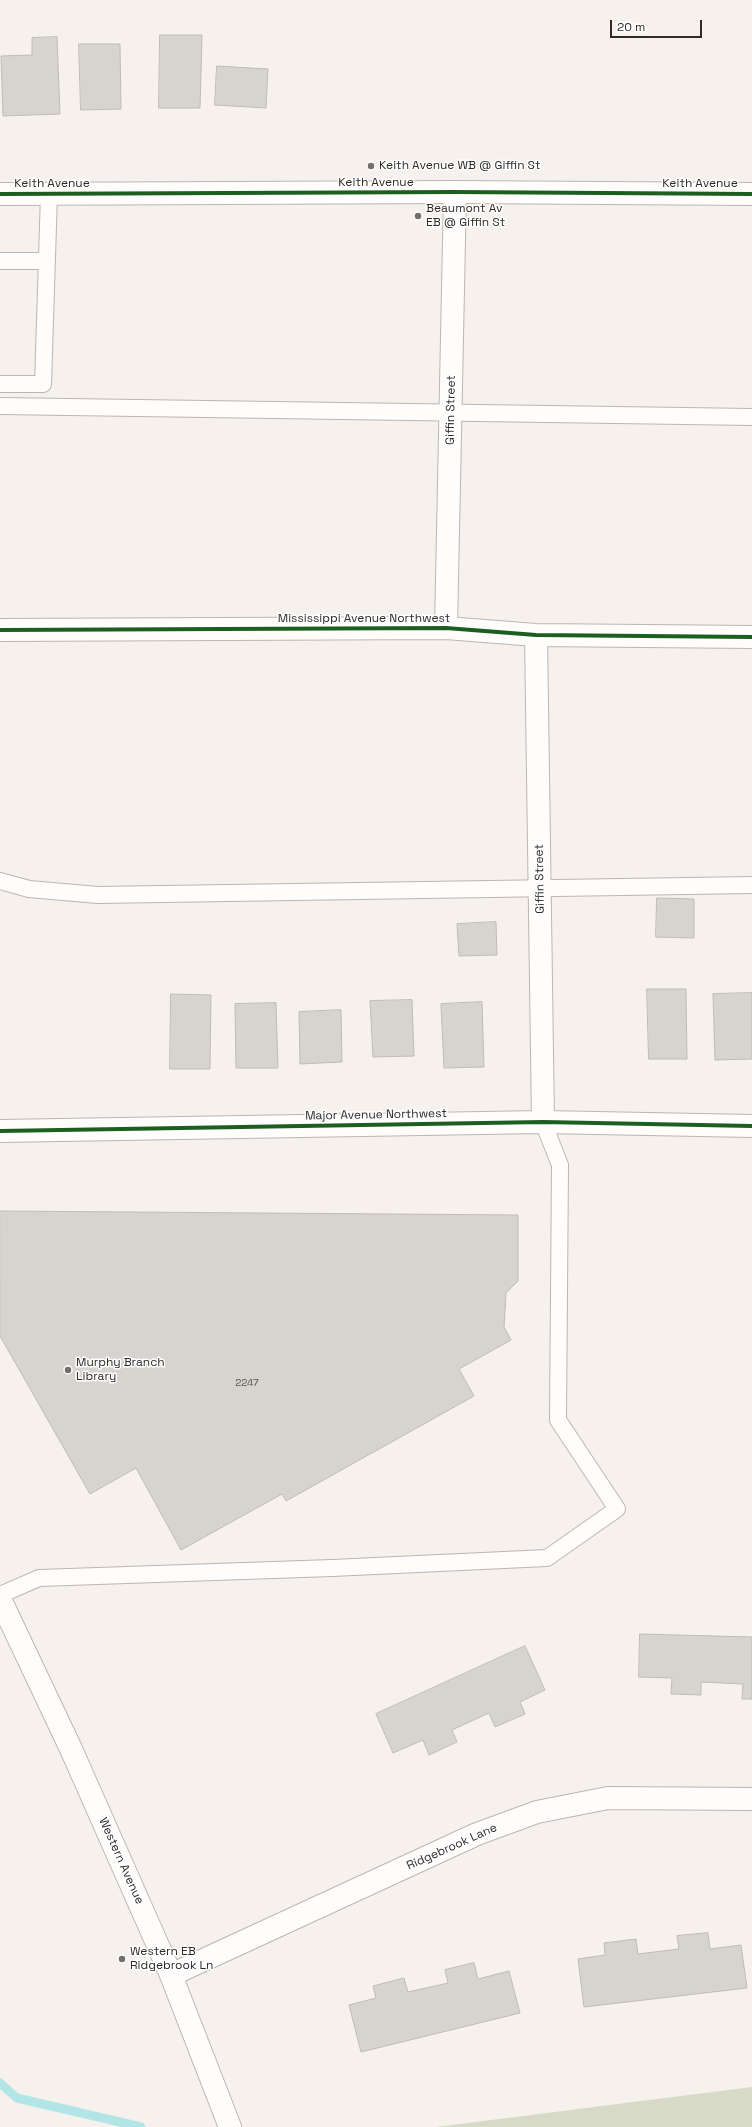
<!DOCTYPE html>
<html>
<head>
<meta charset="utf-8">
<style>
	body { margin:0 }
	#map { position:relative; width:752px; height:2127px; overflow:hidden; background:#f6f1ec; font-family:"Space Grotesk",sans-serif }
	canvas { display:block }
	.scale { position:absolute; left:610px; top:20px; width:92px; height:18px; box-sizing:border-box; border:2px solid #2d2a27; border-top:0; padding-left:5px; font-size:12px; line-height:14px; white-space:nowrap; color:#2d2a27; -webkit-text-stroke:3px #fff; paint-order:stroke }
</style>
</head>
<body>
<div id="map">
<canvas width="752" height="2127"></canvas>
<div class="scale">20 m</div>
</div>
<script>
const ctx = document.querySelector('canvas').getContext('2d');
ctx.lineJoin = 'round';
function fillPath(path, color) {
  ctx.fillStyle = color;
  ctx.fill(path, 'evenodd');
}
function stroke(path, color, width, dash) {
  ctx.strokeStyle = color;
  ctx.lineWidth = width;
  ctx.lineCap = dash ? 'butt' : 'round';
  ctx.setLineDash(dash || []);
  ctx.stroke(path);
}
function write(font, color, halo, rows, align = 'center') {
  ctx.font = font + ' "Space Grotesk",sans-serif';
  ctx.lineWidth = 3;
  ctx.setLineDash([]);
  ctx.textBaseline = 'middle';
  ctx.strokeStyle = halo;
  ctx.fillStyle = color;
  for (const [text, x, y, turn = 0] of rows) {
    ctx.save();
    ctx.translate(x, y);
    ctx.rotate((+turn || 0) * Math.PI / 180);
    ctx.textAlign = isNaN(turn) ? turn : align;
    if (halo) ctx.strokeText(text, 0, 0);
    ctx.fillText(text, 0, 0);
    ctx.restore();
  }
}
fillPath(new Path2D(`
	M752,2087V2127H436Z`), '#d6dac6');
stroke(new Path2D(`
	M0,2083L17,2098L141,2127`), '#b2e6e6', 9);
const building = new Path2D(`
	M160,35H202L200,108H159Z
	M57,37L60,114L3,116L1,56L32,55V38Z
	M79,44H120L121,109L81,110Z
	M217,66L268,69L266,108L215,105Z
	M657,898L694,899V938L656,937Z
	M496,922L497,955L459,956L457,924Z
	M647,989H686L687,1059H649Z
	M752,993V1059L715,1060L713,994Z
	M171,994L211,995L210,1069H170Z
	M412,1000L414,1056L373,1057L370,1001Z
	M482,1002L484,1067L444,1068L441,1004Z
	M276,1003L278,1068H236L235,1004Z
	M341,1010L342,1062L300,1064L299,1012Z
	M0,1211L518,1215V1281L506,1293L504,1327L511,1340L459,1369L474,1396L286,1501L282,1494L181,1550L136,1468L90,1494L0,1336Z
	M640,1634L752,1637V1699H742L743,1684L701,1682V1695L671,1694L672,1678L639,1677Z
	M525,1646L545,1690L520,1702L525,1714L495,1727L489,1713L452,1730L457,1742L429,1755L423,1740L393,1753L376,1714Z
	M708,1933L710,1949L741,1945L747,1988L584,2007L578,1959L605,1955L604,1943L636,1939L638,1954L679,1949L677,1936Z
	M474,1963L478,1979L509,1971L520,2013L361,2052L349,2005L376,1998L373,1986L404,1978L408,1992L448,1983L445,1970Z`);
fillPath(building, '#d7d4d0');
stroke(building, '#bebbb8', 1);
const service = new Path2D(`
	M0,261H46
	M0,384H43L49,194
	M0,406L752,417
	M0,881L29,889L98,895L752,885
	M0,1595L39,1578L332,1568L547,1558L617,1509L558,1420L560,1165L543,1122`);
const minor = new Path2D(`
	M446,628L455,192
	M0,630L446,628L536,635L752,637
	M536,635L543,1122
	M0,1131L543,1122L752,1126
	M171,1975L477,1834L537,1812L608,1798L752,1799`);
const tertiary = new Path2D(`
	M0,194L455,192L752,194`);
const primary = new Path2D(`
	M0,1599L71,1749L171,1975L230,2127`);
stroke(service, '#bab6b3', 18);
stroke(minor, '#bab6b3', 24);
stroke(tertiary, '#bab6b3', 24);
stroke(primary, '#bab6b3', 24);
stroke(service, '#fefdfc', 16);
stroke(minor, '#fefdfc', 22);
stroke(tertiary, '#fefdfc', 22);
stroke(primary, '#fefdfc', 22);
stroke(new Path2D(`
	M0,194L455,192L752,194
	M0,630L446,628L536,635L752,637
	M0,1131L543,1122L752,1126`), '#1b5e20', 4);
for (const [x, y, r, color] of [
	[371,166,4,"#73706c"],
	[418,216,4,"#73706c"],
	[68,1370,4,"#73706c"],
	[122,1959,4,"#73706c"]
]) {
  const dot = new Path2D();
  dot.arc(x, y, r, 0, 2 * Math.PI);
  ctx.fillStyle = color;
  ctx.fill(dot);
  stroke(dot, '#fff', 1.5);
}
write('10px', '#585451', null, [
	["2247",247,1383]
]);
write('12px', '#2d2a27', '#fff', [
	["Keith Avenue WB @ Giffin St",379,166],
	["Beaumont Av",426,209],
	["EB @ Giffin St",426,223],
	["Murphy Branch",76,1363],
	["Library",76,1377],
	["Western EB",130,1952],
	["Ridgebrook Ln",130,1966]
], 'left');
write('12px', '#2d2a27', '#fff', [
	["Keith Avenue",376,183],
	["Keith Avenue",52,184],
	["Keith Avenue",700,184],
	["Giffin Street",451,410,-89],
	["Mississippi Avenue Northwest",364,619],
	["Giffin Street",540,879,-91],
	["Major Avenue Northwest",376,1115,-1],
	["Ridgebrook Lane",452,1847,-24],
	["Western Avenue",121,1861,66]
]);
</script>
</body>
</html>
